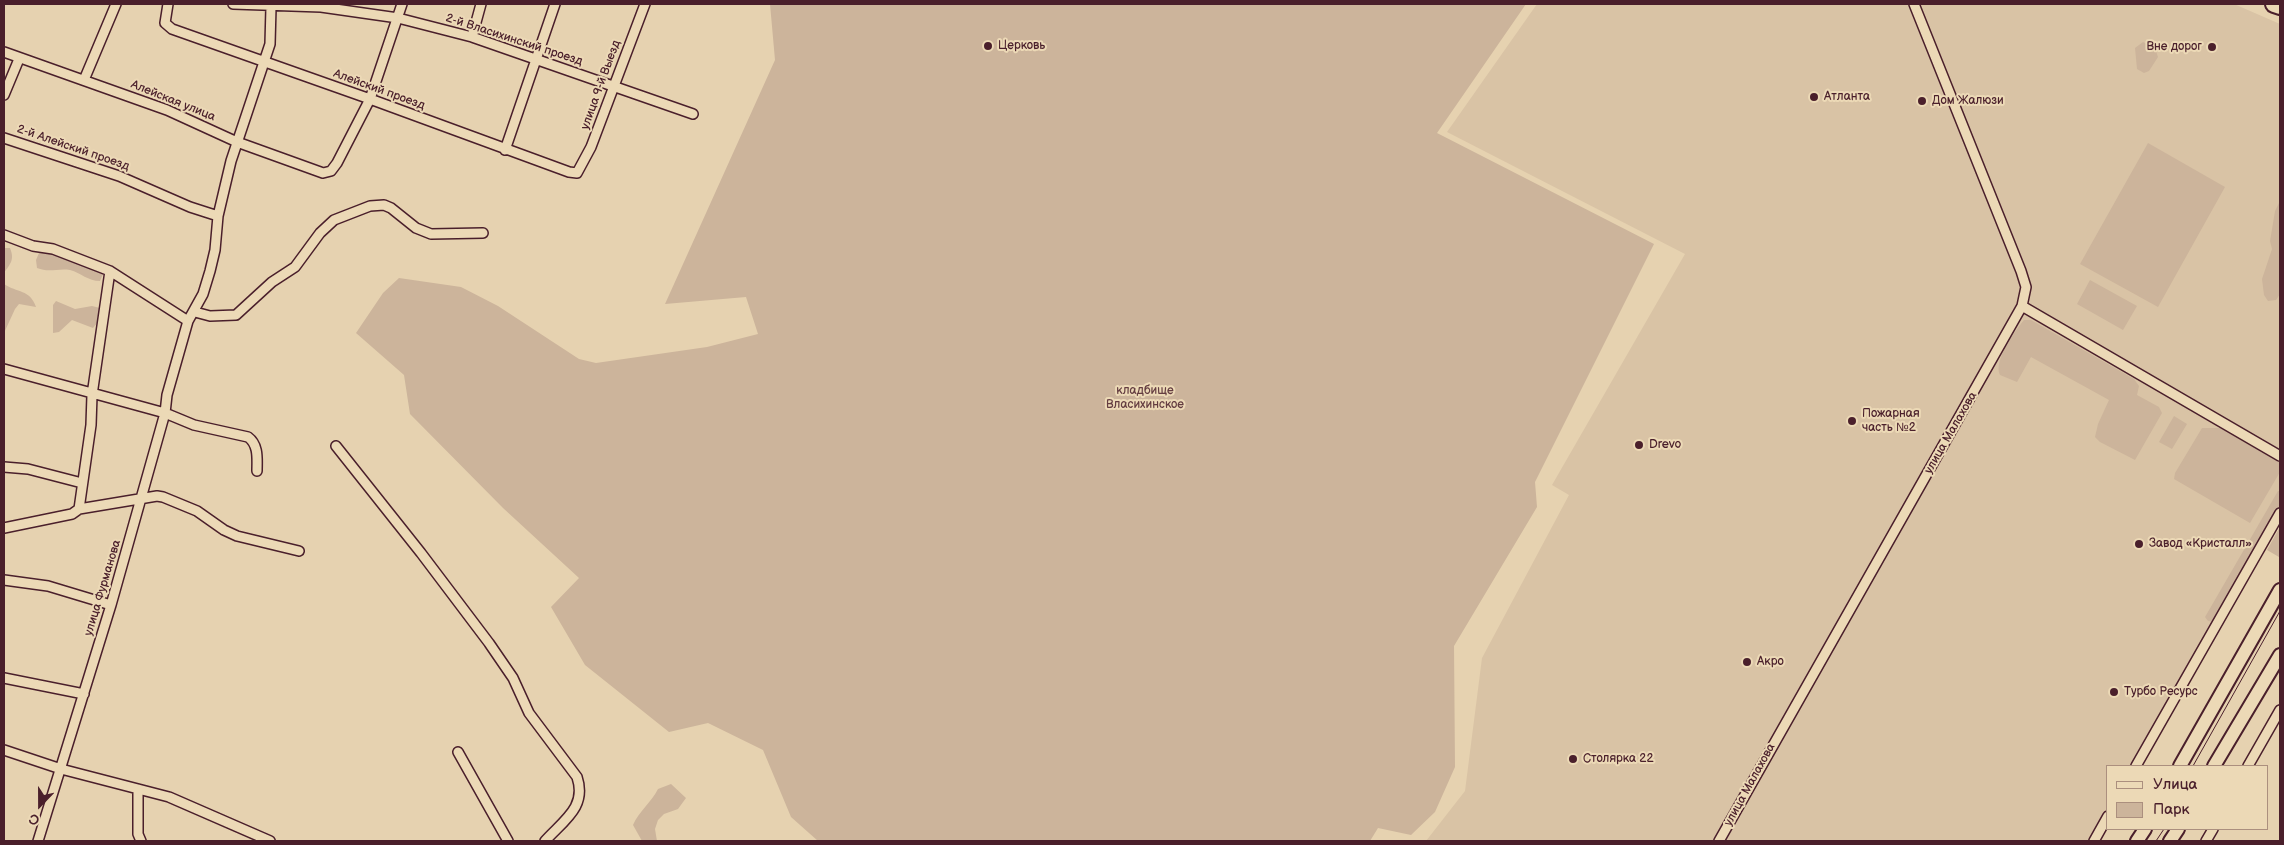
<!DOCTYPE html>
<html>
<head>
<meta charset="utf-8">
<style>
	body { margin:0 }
	#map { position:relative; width:2284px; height:845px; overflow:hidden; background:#e6d2b0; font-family:"Balsamiq Sans",sans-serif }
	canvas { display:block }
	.frame { position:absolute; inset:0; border:5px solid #4a1f2b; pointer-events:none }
	.legend { position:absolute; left:2106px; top:765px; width:162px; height:65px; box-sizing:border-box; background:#ecd9b6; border:1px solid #ab8f7e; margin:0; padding:6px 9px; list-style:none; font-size:15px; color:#4a1f2b }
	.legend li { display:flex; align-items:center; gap:10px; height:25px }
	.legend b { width:25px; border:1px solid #ab8f7e }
	.north { position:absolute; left:15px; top:780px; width:50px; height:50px; -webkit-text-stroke:4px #ecd9b6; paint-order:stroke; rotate:202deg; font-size:14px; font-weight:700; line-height:20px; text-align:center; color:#4a1f2b }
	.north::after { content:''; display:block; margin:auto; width:18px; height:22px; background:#4a1f2b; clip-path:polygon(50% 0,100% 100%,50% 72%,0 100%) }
</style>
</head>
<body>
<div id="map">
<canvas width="2284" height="845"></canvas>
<div class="frame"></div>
<ul class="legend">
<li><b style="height:6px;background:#ecd9b6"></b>Улица</li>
<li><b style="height:14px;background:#ccb49b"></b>Парк</li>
</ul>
<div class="north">С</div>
</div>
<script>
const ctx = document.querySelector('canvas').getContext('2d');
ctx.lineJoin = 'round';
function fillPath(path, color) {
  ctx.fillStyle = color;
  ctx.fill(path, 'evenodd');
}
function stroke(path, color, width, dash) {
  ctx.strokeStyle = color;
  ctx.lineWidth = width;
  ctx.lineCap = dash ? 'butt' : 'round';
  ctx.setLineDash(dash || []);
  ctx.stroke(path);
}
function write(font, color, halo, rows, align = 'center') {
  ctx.font = font + ' "Balsamiq Sans",sans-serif';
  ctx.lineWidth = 4;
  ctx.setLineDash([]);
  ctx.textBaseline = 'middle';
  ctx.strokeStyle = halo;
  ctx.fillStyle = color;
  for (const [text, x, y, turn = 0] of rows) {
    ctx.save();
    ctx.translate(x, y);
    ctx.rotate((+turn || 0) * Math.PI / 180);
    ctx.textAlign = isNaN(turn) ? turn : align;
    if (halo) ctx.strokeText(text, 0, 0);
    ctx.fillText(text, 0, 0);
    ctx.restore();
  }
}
fillPath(new Path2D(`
	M1537,4H2234L2280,24V507L2132,766H2108V809L2090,841H1426L1465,791L1482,658L1569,495L1552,485L1685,254L1447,132Z`), '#d9c3a5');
fillPath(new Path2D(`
	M770,4H1526L1437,133L1654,244L1535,482L1537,507L1454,646L1455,767L1435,812L1411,835L1378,828L1370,841H818L791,817L763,750L708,723L669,732L585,665L551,607L579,578L503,508L410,414L404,375L356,333L383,293L399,278L461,287L498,306L579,359L596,363L707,347L758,334L746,297L665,304L775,60Z
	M2143,42L2155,48L2158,57L2149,71L2144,73L2137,69L2135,48Z
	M2148,143L2225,187L2158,307L2080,264Z
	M2280,201V294L2276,300L2268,301L2264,295L2262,279L2272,249L2270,241L2275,211Z
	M4,248H10C15,260 10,264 4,273Z
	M39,253C55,252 93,262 103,274L100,281C88,281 81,273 70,270C58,268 49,273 37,268L36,260Z
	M2090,280L2137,306L2123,330L2077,304Z
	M4,284C17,293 30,289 36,307L19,304L15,309L4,333Z
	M56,301L75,309L92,306L108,310L93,328L72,320L59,332L53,333V305Z
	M2024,320H2031L2134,379L2139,386L2137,395L2159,407L2162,413L2135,460L2100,442L2095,437L2098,424L2109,400L2031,357L2017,382L2000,375C1993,361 2015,331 2024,320Z
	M2174,416L2187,424L2172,449L2159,442Z
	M2202,428H2220L2280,463V472L2250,523L2174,479L2175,473Z
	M2278,491H2280V504L2214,622L2208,621L2205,617Z
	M2280,527V557H2279L2267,550Z
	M671,784L686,798L678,809L664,814L658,820L655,829L657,841H642L633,825C639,811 651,803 658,789Z`), '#ccb49b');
const street = new Path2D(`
	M168,4L165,23L172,29L370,99L569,172L577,173L591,147L645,4
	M233,4L321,7L398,18L472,37L693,114
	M472,37L481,4
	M4,52L167,110L237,142L323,173L331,171L337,163L370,99L402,4
	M84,80L116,4
	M4,95L19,59
	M4,138L119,176L190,207L218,216
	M505,150L555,4
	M4,235L33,246L53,249L110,271L188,321
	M2022,306L2280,456
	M195,312L210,316L236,315L272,282L295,267L320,233L334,220L370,206L384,205L391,208L416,228L431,234L483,233
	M4,369L165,413L111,605L38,841
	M336,446L421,553L489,643L513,678L529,713L577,777C587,807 564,820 545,841
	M4,467L28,469L82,483
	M257,471C257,459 259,445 248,437L194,425L165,413L167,395L188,321L203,294L210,271L215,250L218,216L231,161L270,44L271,7
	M79,509L91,425L92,395L110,271
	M4,528L72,514L79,509L157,496L163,497L197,511L224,530L237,536L299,551
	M4,580L48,586L111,605
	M4,678L84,694
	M4,750L61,769L169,797L270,841
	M458,752L508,841
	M2136,766L2280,513
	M2248,766L2280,710
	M138,789V834L141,841
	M1719,841L2022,306L2026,287L2021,271L1914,4
	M2094,841L2108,816
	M2206,841L2213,829`);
const secondary = new Path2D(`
	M2180,766L2280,590
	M2214,766L2280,655
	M2137,841L2145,829
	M2170,841L2178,829`);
const highway = new Path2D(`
	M2274,4L2280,6`);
stroke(street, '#4a1f2b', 12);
stroke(secondary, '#4a1f2b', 16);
stroke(highway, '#4a1f2b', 20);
stroke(street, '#ecd9b6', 9);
stroke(secondary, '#ecd9b6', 12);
stroke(highway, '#ecd9b6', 16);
stroke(new Path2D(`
	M2193,766L2280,611
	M2156,841L2164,829`), '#4a1f2b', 1);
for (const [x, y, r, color] of [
	[988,46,5,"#4a1f2b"],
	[2212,47,5,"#4a1f2b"],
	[1814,97,5,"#4a1f2b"],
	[1922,101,5,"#4a1f2b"],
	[1852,421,5,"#4a1f2b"],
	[1639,445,5,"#4a1f2b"],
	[2139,544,5,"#4a1f2b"],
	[1747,662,5,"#4a1f2b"],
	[2114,692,5,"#4a1f2b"],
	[1573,759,5,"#4a1f2b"]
]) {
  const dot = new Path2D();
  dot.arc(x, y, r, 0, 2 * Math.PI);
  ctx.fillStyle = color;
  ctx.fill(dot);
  stroke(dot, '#ecd9b6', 2);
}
write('12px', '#4a1f2b', '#ecd9b6', [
	["2-й Власихинский проезд",514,40,18],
	["улица 9-й Выезд",601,85,-70],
	["Алейский проезд",379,90,20],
	["Алейская улица",173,101,22],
	["2-й Алейский проезд",73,148,19],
	["улица Малахова",1951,433,-60],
	["улица Фурманова",103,588,-73],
	["улица Малахова",1750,785,-61]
]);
write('12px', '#4a1f2b', '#ecd9b6', [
	["Церковь",998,46],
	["Вне дорог",2202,47,"right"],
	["Атланта",1824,97],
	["Дом Жалюзи",1932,101],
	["Пожарная",1862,414],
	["часть №2",1862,428],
	["Drevo",1649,445],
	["Завод «Кристалл»",2149,544],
	["Акро",1757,662],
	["Турбо Ресурс",2124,692],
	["Столярка 22",1583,759]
], 'left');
write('12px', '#643d41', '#ecd9b6', [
	["кладбище",1145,391],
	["Власихинское",1145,405]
]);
</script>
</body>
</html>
